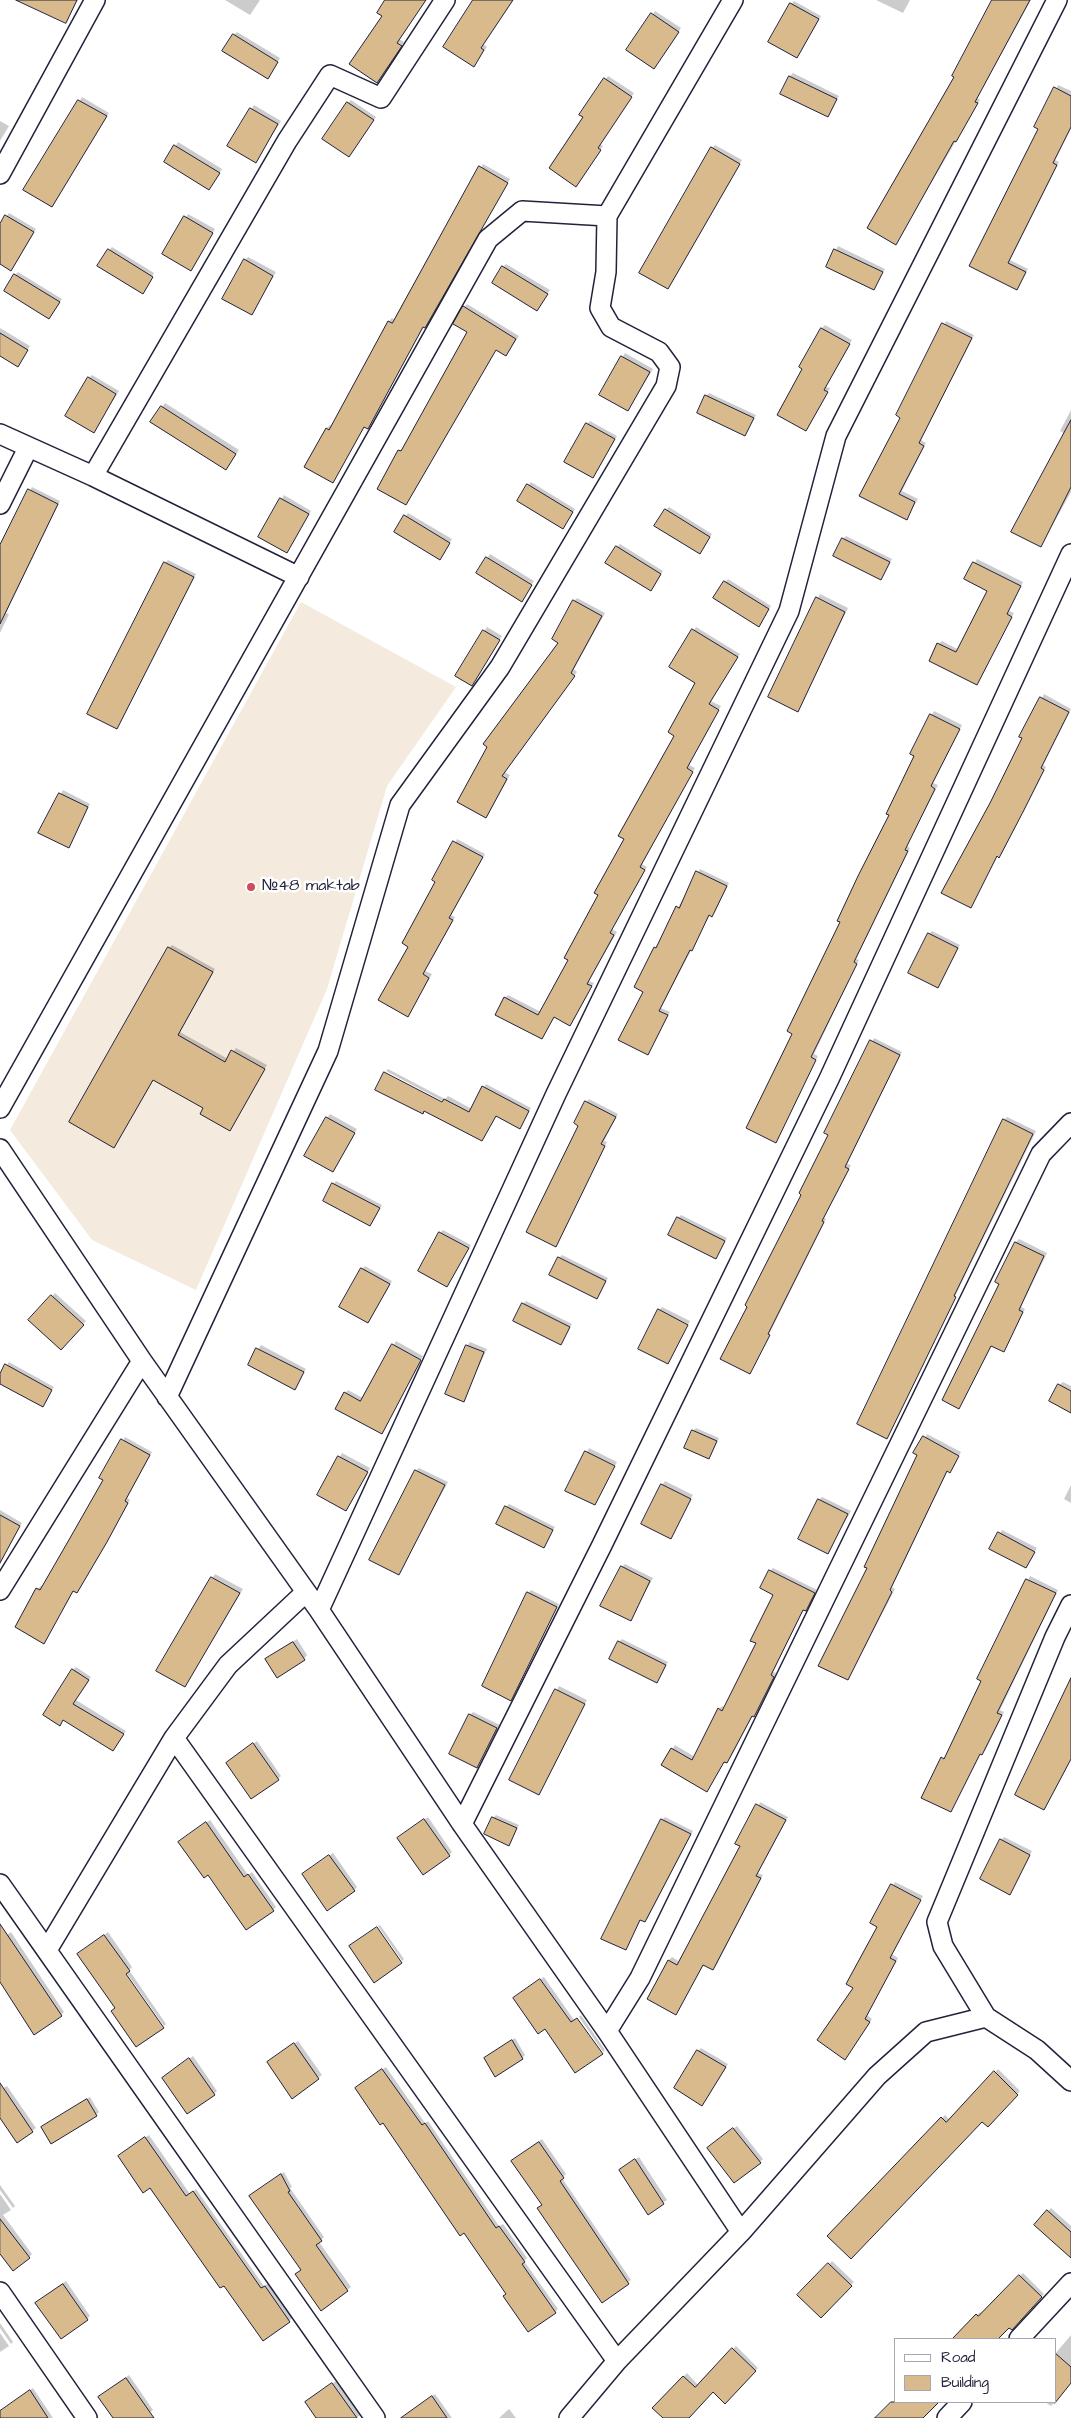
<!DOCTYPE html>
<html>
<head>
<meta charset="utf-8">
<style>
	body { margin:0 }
	#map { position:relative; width:1071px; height:2418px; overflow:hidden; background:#fff; font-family:"Architects Daughter",sans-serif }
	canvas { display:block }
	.legend { position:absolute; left:894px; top:2338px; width:162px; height:65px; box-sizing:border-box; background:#fff; border:1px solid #a7a7b1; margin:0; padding:6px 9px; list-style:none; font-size:15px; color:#22223b }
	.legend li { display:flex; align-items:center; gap:10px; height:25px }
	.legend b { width:25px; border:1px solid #a7a7b1 }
</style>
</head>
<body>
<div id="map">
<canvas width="1071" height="2418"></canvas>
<ul class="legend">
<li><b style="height:6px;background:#fff"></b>Road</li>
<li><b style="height:14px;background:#d9ba8d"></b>Building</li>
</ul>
</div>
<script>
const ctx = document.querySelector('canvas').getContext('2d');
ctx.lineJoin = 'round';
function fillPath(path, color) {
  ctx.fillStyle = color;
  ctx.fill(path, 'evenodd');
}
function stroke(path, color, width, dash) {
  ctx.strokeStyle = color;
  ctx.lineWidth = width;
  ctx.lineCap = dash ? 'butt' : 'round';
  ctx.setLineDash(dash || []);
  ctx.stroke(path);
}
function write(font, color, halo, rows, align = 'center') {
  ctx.font = font + ' "Architects Daughter",sans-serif';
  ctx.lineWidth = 5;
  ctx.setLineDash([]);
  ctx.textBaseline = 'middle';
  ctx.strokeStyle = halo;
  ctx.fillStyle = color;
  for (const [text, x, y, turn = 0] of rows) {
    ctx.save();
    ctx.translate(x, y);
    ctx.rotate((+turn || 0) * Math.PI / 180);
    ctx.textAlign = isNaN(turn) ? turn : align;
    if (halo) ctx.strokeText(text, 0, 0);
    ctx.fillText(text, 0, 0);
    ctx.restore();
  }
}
fillPath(new Path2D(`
	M301,602L456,687L387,786L327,989L196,1290L92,1240L10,1130Z`), '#f4eadd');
fillPath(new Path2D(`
	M41,0H78L66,22Z
	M225,0H260L250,15Z
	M387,0H426L399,39L404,42L380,78L383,16Z
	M476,0H513L483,44L487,47L474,65Z
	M876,0H910L903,13Z
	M994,0H1031L977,98L980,100L896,243L956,77Z
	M794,1L821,16L797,57L791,4Z
	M655,11L681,28L657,64L628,50Z
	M237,32L280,58L268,77L234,35Z
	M793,73L839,96L828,115L790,76Z
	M608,76L634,93L600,144L603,146L576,185L585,117L581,115Z
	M1058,85L1071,91V128L1055,160L1059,162L1010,260L1028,269L1017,288L971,265L1039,128Z
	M82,97L109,113L52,205L25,189Z
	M351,100L376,117L349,156L348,103Z
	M254,105L281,121L256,161L229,146Z
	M0,121L9,126L0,141Z
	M178,142L222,169L212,185L166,161Z
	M715,145L742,160L668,287L712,148Z
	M483,164L510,179L428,323L424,326L370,424L365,426L333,482L327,428L330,425L332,427L389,321L392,318L395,320Z
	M9,213L36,229L11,269L0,262V226Z
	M188,214L215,229L193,267L164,254Z
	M838,246L885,269L874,288L828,266Z
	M112,247L154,273L144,291L109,250Z
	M248,257L276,272L254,310L245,260Z
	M506,264L550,290L537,309L503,267Z
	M18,272L62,299L49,318L15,275Z
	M467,304L519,336L506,355L496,349L378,488L399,451L404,448L469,332L464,307Z
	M946,321L974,335L921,440L926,443L902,491L918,499L906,519L860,496L902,417Z
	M825,325L852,340L826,387L830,388L809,426L822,328Z
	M0,328L30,346L20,362L0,354Z
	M625,353L653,369L628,410L601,394Z
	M92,375L119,391L94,431L89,378Z
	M709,393L756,415L745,435L706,396Z
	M165,403L239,450L229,465L152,421Z
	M1071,410V492L1041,546L1065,434L1060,431Z
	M590,421L617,436L593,477L587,424Z
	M531,482L575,509L565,525L528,485Z
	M32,487L60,501L6,613L9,614L0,633V550Z
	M284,495L311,511L287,552L260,536Z
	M669,507L712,534L700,553L666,510Z
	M408,513L452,539L443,555L396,531Z
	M846,536L892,559L881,578L843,539Z
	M620,544L663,571L651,590L617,547Z
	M490,554L534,581L524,597L478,573Z
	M977,559L1023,582L1009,611L1014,613L977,683L938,644L942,641L959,650L989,590L966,579Z
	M168,560L196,574L117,728L165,563Z
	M728,579L771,606L759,625L725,582Z
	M820,594L848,608L798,711L800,637L797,636Z
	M577,598L605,613L574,669L577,672L504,772L510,775L489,813L458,801L560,642L574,601Z
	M487,627L502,636L472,684L457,675Z
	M696,627L740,654L711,701L721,706L689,765L695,768L642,864L647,867L612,929L617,932L589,981L594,983L573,1021L555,1016L542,1038L505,998L508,995L541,1012L569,960L676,736L697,683L670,666Z
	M1044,694L1071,709L1043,765L1046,767L1002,853L998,855L970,907L991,803Z
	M934,711L962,725L933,783L938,785L907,846L910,848L856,959L859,960L814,1054L818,1056L776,1141L793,1033L916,755L912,753Z
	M63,790L90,804L68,846L40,832Z
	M457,839L485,854L451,915L455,917L425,971L432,974L408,1015L410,947Z
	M700,869L729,883L715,912L710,914L661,1008L670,1012L648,1054L644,991L655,948Z
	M932,931L960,945L938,987L929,934Z
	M172,945L215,969L180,1032L228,1059L236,1048L267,1065L229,1130L204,1107L154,1079L114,1146L169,948Z
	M874,1038L902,1052L847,1164L851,1165L824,1218L826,1219L750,1373L803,1194Z
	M388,1069L445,1099L448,1096L472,1109L486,1084L531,1108L520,1127L497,1115L482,1139L425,1110L377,1089L447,1106L448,1104L386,1071Z
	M589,1099L618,1114L604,1141L607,1142L555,1245L579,1125L586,1102Z
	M330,1114L357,1129L333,1171L327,1118Z
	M1007,1117L1036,1131L886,1437L1004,1120Z
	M336,1181L382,1205L370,1224L333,1184Z
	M681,1215L727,1238L716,1257L678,1218Z
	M443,1230L471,1245L447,1286L440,1233Z
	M1019,1239L1047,1253L1021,1307L1025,1309L1006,1347L1003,1351L992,1345L959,1408L1016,1242Z
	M562,1255L608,1278L597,1297L559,1258Z
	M365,1266L392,1281L368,1322L362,1269Z
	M55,1293L86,1321L61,1348L30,1320Z
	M526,1301L572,1324L561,1343L523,1304Z
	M662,1307L690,1321L668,1363L659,1310Z
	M396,1341L423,1356L382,1433L345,1393L348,1390L363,1398Z
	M470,1342L487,1349L463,1400L467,1346Z
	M261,1345L306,1369L295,1388L249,1364Z
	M9,1362L54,1387L42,1406L0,1383V1376Z
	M1063,1382L1071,1386V1411L1059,1385Z
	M696,1428L719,1438L709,1458L693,1431Z
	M927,1434L961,1452L953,1468L950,1471L948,1470L892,1587L895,1589L848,1679L868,1568Z
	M125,1437L152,1452L127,1498L130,1500L109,1538L80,1588L74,1590L44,1642L37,1589L41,1586L43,1587L105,1480Z
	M589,1448L617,1462L595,1504L567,1490Z
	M342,1453L370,1468L346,1509L318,1494Z
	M419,1468L448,1482L399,1573L416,1471Z
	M665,1481L693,1495L670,1537L662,1485Z
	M1071,1485V1503L1064,1499Z
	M822,1497L851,1511L828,1552L819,1500Z
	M509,1504L555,1527L544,1546L506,1507Z
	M0,1510L22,1523L0,1562Z
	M1002,1530L1037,1548L1026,1567L991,1548Z
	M625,1564L653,1578L630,1620L622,1567Z
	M773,1568L817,1590L809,1606L804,1609L773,1672L776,1673L757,1712L753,1715L730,1759L725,1761L707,1790L663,1764L675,1745L695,1757L719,1709L722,1706L725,1708L757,1643L775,1594L770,1571Z
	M215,1574L243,1589L185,1686L158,1671Z
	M1030,1576L1058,1590L1000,1710L1004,1712L985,1751L981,1753L951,1811L942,1758L947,1756L983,1680L979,1678Z
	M531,1590L559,1604L511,1699L528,1593Z
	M297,1639L307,1655L304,1659L270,1656Z
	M622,1639L668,1662L657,1681L619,1642Z
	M76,1667L91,1677L76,1700L126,1731L113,1749L64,1719L60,1724L73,1670Z
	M559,1686L587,1700L539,1793L511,1779Z
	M1071,1689V1753L1064,1766L1067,1767L1044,1809Z
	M473,1712L500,1725L477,1767L470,1715Z
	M257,1741L281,1776L278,1779L230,1760Z
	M760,1802L788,1817L758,1873L763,1875L716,1966L712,1969L704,1964L676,2013L649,1998L669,1960L672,1957L680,1962L742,1846Z
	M496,1815L519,1825L508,1844L493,1818Z
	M428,1817L452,1852L449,1855L402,1835Z
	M665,1817L693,1831L648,1918L645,1921L641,1919L626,1949L662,1820Z
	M210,1820L248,1875L252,1872L276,1907L273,1910L208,1874L183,1839Z
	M1004,1837L1032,1851L1012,1890L1001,1840Z
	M333,1853L357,1887L354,1890L307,1871Z
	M895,1882L923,1896L892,1954L898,1958L867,2015L872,2019L848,2055L855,1988L879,1926L872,1923Z
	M380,1925L404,1959L402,1961L378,1926Z
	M11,1932L64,2012L61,2015L0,1981V1940Z
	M108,1932L132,1967L129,1970L166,2024L164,2026L123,1968L116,2008L82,1951Z
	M544,1977L574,2020L576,2072L545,2028L517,1995Z
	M581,2015L605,2050L603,2052L579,2017Z
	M515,2038L525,2055L522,2058L488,2055Z
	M298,2041L322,2075L292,2097L271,2059Z
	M701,2048L728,2064L702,2104L698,2051Z
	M193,2056L217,2091L214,2094L167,2075Z
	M386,2067L425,2123L428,2121L499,2226L503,2224L527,2258L524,2261L558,2309L555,2312L507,2293L359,2085Z
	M998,2069L1020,2091L988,2125L982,2120L829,2236L945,2115L950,2120Z
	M7,2086L36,2128L18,2141L0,2116V2090Z
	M90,2097L99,2112L96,2115L45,2125Z
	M737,2126L763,2159L760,2162L711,2145Z
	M149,2135L190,2194L196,2189L264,2286L268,2283L292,2318L289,2321L224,2284L122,2153Z
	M542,2139L566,2174L562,2178L631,2280L602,2301L516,2158Z
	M639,2157L667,2200L648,2213L620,2170Z
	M284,2172L292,2187L290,2188L324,2237L319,2242L351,2287L321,2309L303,2269L250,2196Z
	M0,2185L15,2206L13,2208L0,2190Z
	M0,2194L11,2210L3,2215L32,2254L29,2257L0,2252Z
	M1051,2208L1071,2226V2256L1036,2225Z
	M832,2261L854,2282L821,2316L799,2295Z
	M1023,2273L1044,2294L1012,2328L1009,2326L997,2339H954L980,2312L982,2314Z
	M66,2281L90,2316L87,2319L40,2300Z
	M0,2323L13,2342L11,2344L0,2328Z
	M0,2333L9,2346L0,2352Z
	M1071,2335V2382L1054,2403L1051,2406L1045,2402H1055V2354Z
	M736,2346L758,2368L725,2402L713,2391L687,2418H665L654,2408L687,2373L698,2385Z
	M129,2375L153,2410L143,2418H114L103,2394Z
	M336,2381L360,2415L357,2418H317L309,2399Z
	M33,2388L53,2418H9L7,2407Z
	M435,2394L452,2418H407L409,2413Z
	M895,2400V2402H936L921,2418H877Z
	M509,2409L516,2418H499Z`), '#0003');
const building = new Path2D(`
	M16,0H77L66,23Z
	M385,0H426L397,43L402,46L377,83L349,64L382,16L377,13Z
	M473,0H513L481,48L484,50L474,67L443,47Z
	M992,0H1030L975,102L978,103L956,142L954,141L896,245L867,228L954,77L952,76Z
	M790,3L819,19L797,58L768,42Z
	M651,13L679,32L654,69L626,50Z
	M233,34L278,62L268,79L222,51Z
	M789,76L837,99L828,117L780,94Z
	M604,78L632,97L598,148L601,150L576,187L549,168L583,117L579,115Z
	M1054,87L1071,96V127L1053,163L1057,165L1008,263L1026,272L1017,290L969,266L1038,129L1034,127Z
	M78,100L107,116L52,207L23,190Z
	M347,102L374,120L349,157L322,139Z
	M250,108L278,124L256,163L227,146Z
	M174,145L220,173L209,190L164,162Z
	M711,147L740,164L668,289L639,273Z
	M479,166L508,183L425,328L423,327L368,429L364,427L333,483L304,467L326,428L329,430L388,321L392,323Z
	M5,215L34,232L11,271L0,264V224Z
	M184,216L213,233L191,271L162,254Z
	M108,249L153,277L143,294L97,266Z
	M834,249L883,272L874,290L826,267Z
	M244,259L273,276L252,315L222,299Z
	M502,266L548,294L537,311L492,283Z
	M14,274L60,302L49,319L4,291Z
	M463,306L516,339L506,356L496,350L406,505L377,489L398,450L401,451L467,332L453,324Z
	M942,323L972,338L919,443L924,446L899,494L915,502L907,520L859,496L900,418L896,415Z
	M821,328L850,344L824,390L828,392L806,431L777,415L802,369L799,367Z
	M0,333L28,350L18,367L0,356Z
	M621,356L650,372L628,411L599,395Z
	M88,377L116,394L94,433L65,416Z
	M705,395L754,418L745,436L697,413Z
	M161,406L236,454L226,470L150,422Z
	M1071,420V487L1041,547L1011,532Z
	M586,423L615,439L593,478L564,462Z
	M527,484L573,512L563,529L517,501Z
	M28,489L58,504L0,624V545Z
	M280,498L309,514L287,553L258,537Z
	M665,509L710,537L700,554L654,526Z
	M404,515L450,543L440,560L394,532Z
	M842,538L890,562L881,580L833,556Z
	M616,546L661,574L651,591L605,563Z
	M486,557L532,585L522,602L476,573Z
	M164,562L194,577L117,729L87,714Z
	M973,562L1021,586L1007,614L1012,617L977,685L929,661L937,643L956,652L987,591L964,579Z
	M724,581L769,609L759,627L713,598Z
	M816,597L845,612L798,712L768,697Z
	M573,600L602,616L571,673L575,676L502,776L507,779L486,818L457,802L487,747L483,744L558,643L552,639Z
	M692,629L738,657L709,704L719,710L687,768L693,772L640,867L645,870L610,933L614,935L587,984L592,986L570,1026L554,1017L542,1039L495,1015L504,997L538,1015L568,960L564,958L598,895L594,893L624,839L618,836L674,736L668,732L695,683L669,667Z
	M483,630L500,640L472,686L455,676Z
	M1040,697L1069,712L1041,768L1044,770L1024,810L999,858L997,856L971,908L941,893L990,803L1022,738L1019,737Z
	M930,714L960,729L931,786L935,789L905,850L908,851L854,962L857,964L811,1057L816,1060L776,1143L746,1128L792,1034L787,1031L840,922L837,921L858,876L889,815L886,814L914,756L910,754Z
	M59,793L88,807L69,848L38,833Z
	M453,841L483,857L449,918L453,920L423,974L429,978L408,1017L378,1000L408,947L402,943L435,882L432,880Z
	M696,871L727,886L712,917L709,915L692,951L690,950L659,1011L668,1015L648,1055L618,1040L643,992L634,987L654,947L656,948L676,906L679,908Z
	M928,933L958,948L938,988L908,973Z
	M168,947L213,972L178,1035L225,1062L231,1050L265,1069L230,1131L200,1114L203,1108L153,1080L114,1148L69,1122Z
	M870,1040L900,1055L845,1167L849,1169L822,1221L824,1222L768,1334L770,1335L750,1374L720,1359L747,1307L745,1305L801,1195L799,1193L828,1135L824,1133Z
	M384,1072L442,1102L444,1099L469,1112L482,1086L529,1111L520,1129L496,1116L482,1141L424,1111L423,1114L375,1090Z
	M585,1101L616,1117L601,1144L605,1146L556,1247L526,1232L578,1126L574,1123Z
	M326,1117L355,1133L333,1172L304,1156Z
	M1003,1119L1033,1134L954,1296L956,1297L887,1439L857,1424Z
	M332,1183L380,1208L370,1226L323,1201Z
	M677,1217L725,1241L716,1259L668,1235Z
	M439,1232L469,1248L447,1287L418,1271Z
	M1015,1242L1044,1256L1019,1310L1023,1312L1004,1352L991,1346L959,1409L942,1400L999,1284L995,1282Z
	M558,1257L606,1281L597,1299L549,1275Z
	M361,1268L390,1284L368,1323L339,1307Z
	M51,1295L84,1325L61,1350L28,1320Z
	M522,1303L570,1327L561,1345L513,1321Z
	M658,1309L688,1325L668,1364L638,1349Z
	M392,1344L421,1360L382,1434L335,1409L344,1392L360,1401Z
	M466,1345L484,1352L464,1402L445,1394Z
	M256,1348L304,1372L295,1390L248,1365Z
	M5,1364L52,1390L43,1407L0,1384V1374Z
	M1058,1384L1071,1391V1413L1049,1401Z
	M692,1430L717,1441L709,1459L684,1448Z
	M923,1436L959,1456L950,1473L947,1471L890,1590L892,1592L848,1680L818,1666L867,1568L864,1567L917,1455L913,1453Z
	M121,1439L150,1455L125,1501L128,1503L107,1542L77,1593L73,1591L44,1644L15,1627L36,1588L40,1590L70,1538L103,1480L99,1478Z
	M585,1451L615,1466L595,1505L565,1491Z
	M338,1456L368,1472L346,1511L317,1495Z
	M415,1470L445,1485L399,1575L369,1560Z
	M661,1484L691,1499L671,1539L641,1524Z
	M818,1499L848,1514L828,1554L798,1539Z
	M505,1506L553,1530L544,1548L496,1524Z
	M0,1515L20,1526L0,1563Z
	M998,1532L1035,1552L1026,1568L989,1549Z
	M621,1566L650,1581L631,1621L600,1606Z
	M769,1570L815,1593L806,1611L803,1610L771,1675L774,1677L754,1717L752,1716L727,1763L724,1762L707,1792L661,1765L671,1748L692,1760L718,1708L722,1711L756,1643L750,1641L773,1595L760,1588Z
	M211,1577L240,1593L185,1687L156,1671Z
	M1026,1579L1056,1593L997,1713L1002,1715L982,1755L980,1754L951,1812L921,1798L941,1757L944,1759L981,1681L977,1679Z
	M527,1592L557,1607L511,1701L482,1686Z
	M618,1641L666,1665L657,1683L609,1659Z
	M293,1642L305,1660L277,1678L265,1659Z
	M72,1669L89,1680L73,1704L124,1734L113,1751L63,1720L60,1726L43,1715Z
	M1071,1678V1759L1044,1810L1015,1795Z
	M555,1689L585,1704L539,1795L509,1780Z
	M469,1714L497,1728L477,1768L449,1754Z
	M253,1743L279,1780L251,1799L226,1763Z
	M756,1804L786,1820L756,1876L761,1878L713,1970L703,1965L676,2015L647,1999L668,1960L677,1965L740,1846L735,1844Z
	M492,1817L517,1828L509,1846L484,1834Z
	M424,1819L450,1856L423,1875L397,1838Z
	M661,1819L691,1834L645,1922L640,1920L626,1950L601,1939Z
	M206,1822L244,1877L248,1874L274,1911L246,1930L208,1875L204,1878L178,1842Z
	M1000,1839L1030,1855L1010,1895L980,1879Z
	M329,1855L355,1891L327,1911L302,1874Z
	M891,1884L921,1900L890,1958L896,1961L865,2019L870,2022L845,2060L817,2040L853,1988L846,1984L877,1927L870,1923Z
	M0,1924L62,2016L34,2035L0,1982Z
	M377,1927L402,1963L374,1983L349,1946Z
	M104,1935L130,1971L126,1974L164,2028L136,2047L111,2011L115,2008L77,1954Z
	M540,1979L571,2022L577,2018L603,2054L575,2073L545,2029L538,2034L513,1998Z
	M512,2040L523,2059L495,2077L484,2058Z
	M294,2043L319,2079L292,2099L267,2062Z
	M697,2050L726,2067L702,2106L674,2088Z
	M189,2058L215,2095L187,2114L162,2078Z
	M382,2069L422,2125L425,2123L496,2228L499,2226L525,2262L522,2264L556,2313L528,2332L503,2296L506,2294L464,2233L460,2236L383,2123L380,2125L355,2088Z
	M994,2071L1018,2095L988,2127L982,2122L851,2259L827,2236L941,2117L946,2122Z
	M0,2083L33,2132L17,2143L0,2118Z
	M87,2099L97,2116L51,2144L41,2127Z
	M733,2128L761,2163L734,2183L707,2148Z
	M145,2137L186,2196L193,2191L261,2288L265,2286L290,2322L263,2341L224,2286L220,2288L150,2188L143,2193L118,2156Z
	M539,2142L564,2178L560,2181L629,2284L602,2303L537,2208L542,2205L511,2161Z
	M635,2159L664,2204L648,2215L619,2170Z
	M281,2174L290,2191L288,2192L322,2241L316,2245L348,2291L321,2311L295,2274L301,2270L249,2196Z
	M1047,2210L1071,2232V2258L1034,2225Z
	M0,2219L30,2258L13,2271L0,2254Z
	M828,2263L852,2286L821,2318L797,2295Z
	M1019,2275L1042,2297L1012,2330L1009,2328L998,2339H952L976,2314L978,2316Z
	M63,2284L88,2320L61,2339L35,2303Z
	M732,2348L756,2371L725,2404L713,2392L689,2418H663L652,2408L683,2376L695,2387Z
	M1055,2353L1071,2367V2383L1055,2403Z
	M126,2378L154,2418H113L98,2397Z
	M332,2383L357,2418H316L305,2402Z
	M30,2390L48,2418H0V2411Z
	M432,2396L447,2418H401Z
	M891,2402H939L923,2418H875Z`);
fillPath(building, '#d9ba8d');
stroke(building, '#22223b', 1);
const street = new Path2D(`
	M0,174L95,0
	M0,434L93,476L299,577
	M93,476L287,141L330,75L381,98L445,0
	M0,504L28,448
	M0,1108L488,239L522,211L607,216
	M0,1149L142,1361L319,1610L462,1824L607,2031L741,2232
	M167,1397L328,1051L400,805L500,667L666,386L670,367L659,352L611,327L600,308L606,272L607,216L733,0
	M0,1590L142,1361
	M1071,1605L1055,1637L937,1922L943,1946L986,2017L1037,2050L1071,2081
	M319,1610L556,1094L789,611L836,436L1057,0
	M174,1738L617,2361
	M462,1824L602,1545L829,1079L1071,554
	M0,1884L375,2418
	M47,1950L174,1738L228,1665L306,1592
	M607,2031L640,1978L1041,1154L1071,1123
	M0,2292L87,2418
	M1019,2339L1071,2283
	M569,2418L617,2361L741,2232L877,2076L926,2032L986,2017
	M947,2418L962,2402`);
stroke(street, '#22223b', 22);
stroke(street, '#fff', 19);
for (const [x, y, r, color] of [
	[251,887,5,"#d1495b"]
]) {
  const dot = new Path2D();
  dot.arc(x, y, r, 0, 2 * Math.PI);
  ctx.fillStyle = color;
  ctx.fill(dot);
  stroke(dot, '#fff', 2);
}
write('16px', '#22223b', '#fff', [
	["№48 maktab",261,887]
], 'left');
</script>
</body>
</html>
